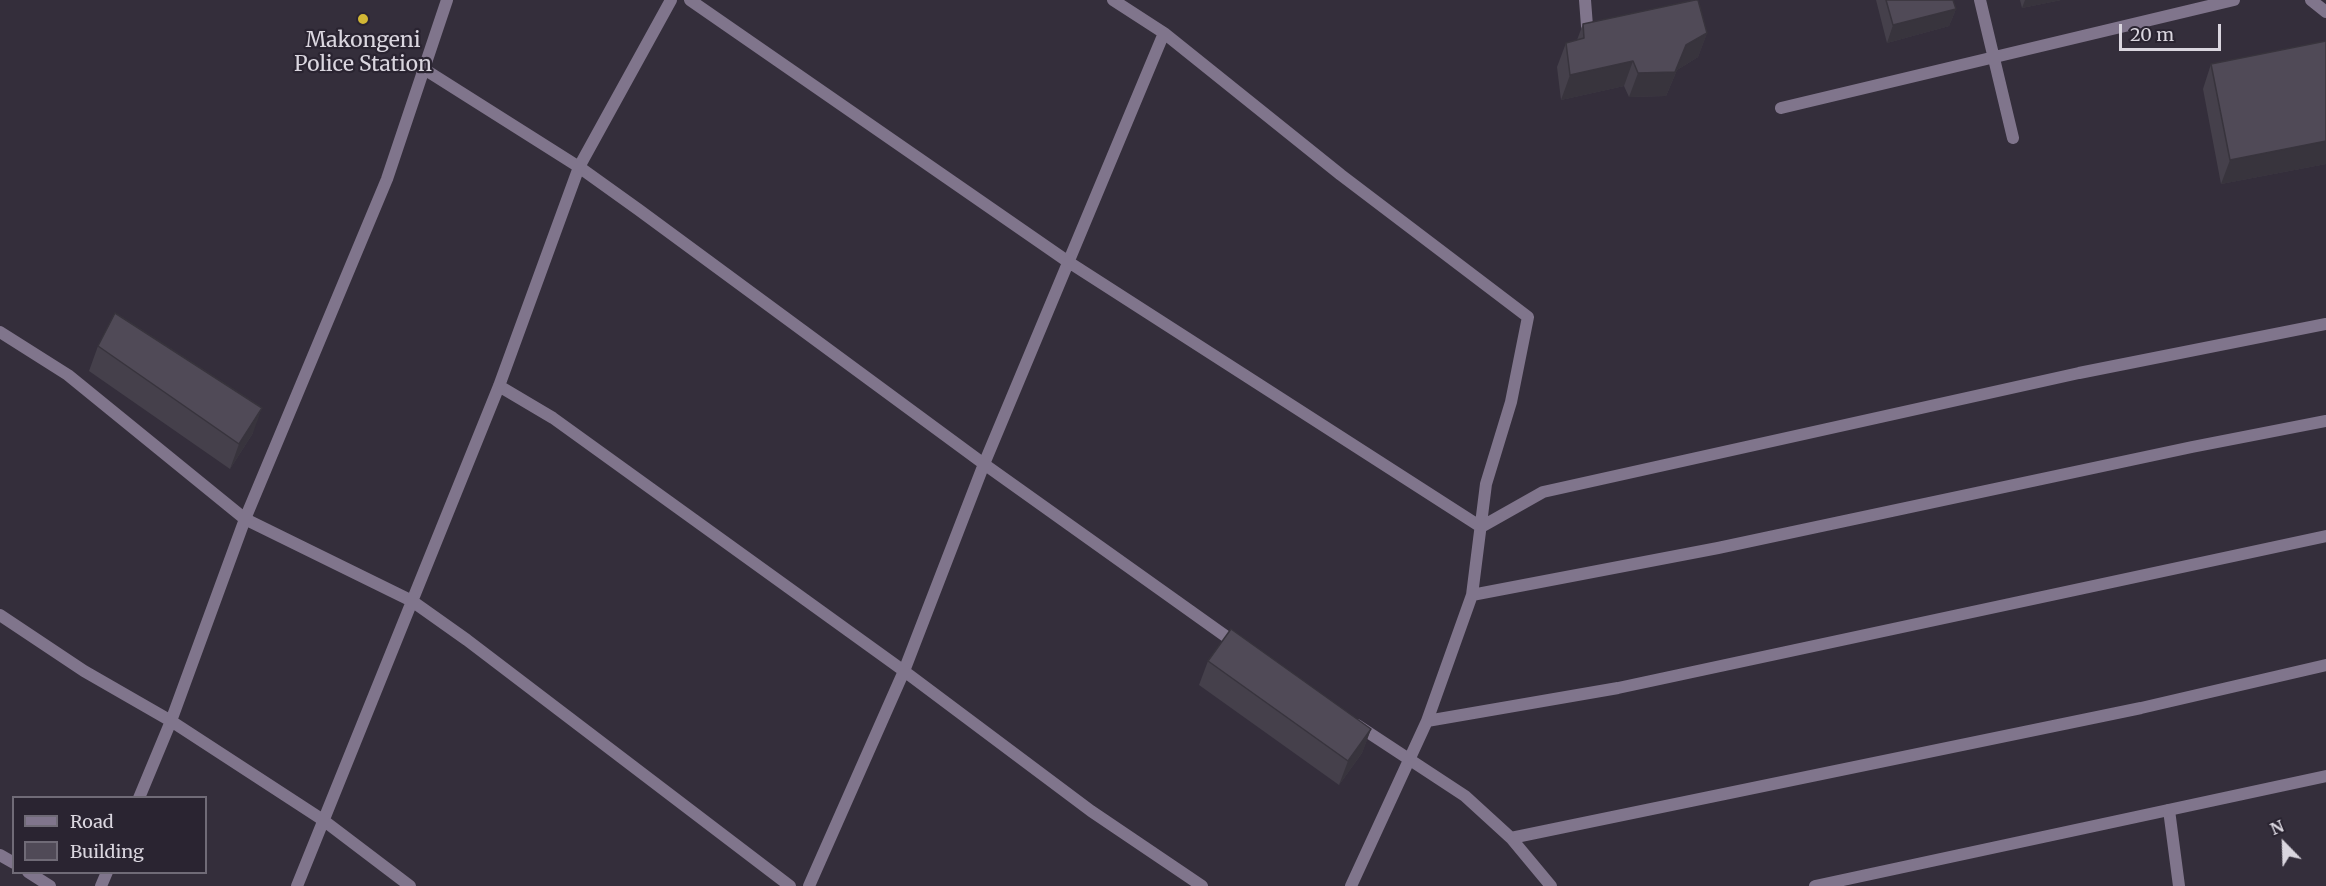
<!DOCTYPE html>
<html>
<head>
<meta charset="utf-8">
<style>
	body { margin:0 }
	#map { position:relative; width:2326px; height:886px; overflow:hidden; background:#342e3b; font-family:Merriweather,serif }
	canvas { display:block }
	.legend { position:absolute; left:12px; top:796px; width:195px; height:78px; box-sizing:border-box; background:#2a2431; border:2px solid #706b77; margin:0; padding:8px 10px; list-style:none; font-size:18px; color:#dad6df }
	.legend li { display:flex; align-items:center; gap:12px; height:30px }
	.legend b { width:30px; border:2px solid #706b77 }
	.north { position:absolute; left:2254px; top:814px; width:60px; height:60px; -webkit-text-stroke:4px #2a2431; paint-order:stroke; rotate:337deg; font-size:16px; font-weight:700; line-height:24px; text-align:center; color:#dad6df }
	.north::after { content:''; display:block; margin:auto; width:21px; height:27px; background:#dad6df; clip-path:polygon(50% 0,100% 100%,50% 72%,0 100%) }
	.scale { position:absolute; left:2119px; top:24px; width:102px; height:27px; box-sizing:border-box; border:3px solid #dad6df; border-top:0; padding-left:8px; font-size:18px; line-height:21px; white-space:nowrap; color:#dad6df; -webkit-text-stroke:4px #2a2431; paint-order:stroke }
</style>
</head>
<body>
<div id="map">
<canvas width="2326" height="886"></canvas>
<ul class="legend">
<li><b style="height:8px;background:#80758c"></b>Road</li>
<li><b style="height:16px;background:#504a57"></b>Building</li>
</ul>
<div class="north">N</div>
<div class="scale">20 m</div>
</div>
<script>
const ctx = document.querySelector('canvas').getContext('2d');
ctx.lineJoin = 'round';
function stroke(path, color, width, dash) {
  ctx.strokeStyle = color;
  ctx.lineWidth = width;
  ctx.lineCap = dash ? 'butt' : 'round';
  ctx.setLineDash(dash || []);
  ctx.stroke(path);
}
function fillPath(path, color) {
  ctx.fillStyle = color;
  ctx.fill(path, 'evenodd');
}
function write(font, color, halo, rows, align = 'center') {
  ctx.font = font + ' Merriweather,serif';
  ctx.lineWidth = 4.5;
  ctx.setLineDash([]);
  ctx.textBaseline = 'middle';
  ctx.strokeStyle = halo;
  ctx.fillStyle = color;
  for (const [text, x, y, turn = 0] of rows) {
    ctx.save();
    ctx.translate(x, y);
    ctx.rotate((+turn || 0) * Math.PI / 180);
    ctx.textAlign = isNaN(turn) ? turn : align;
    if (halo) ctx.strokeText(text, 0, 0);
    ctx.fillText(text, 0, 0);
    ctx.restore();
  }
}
stroke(new Path2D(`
	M1585,0L1587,26
	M1980,0L2013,138
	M2311,0L2326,12
	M1781,108L2234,0
	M2169,810L2179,886`), '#80758c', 12);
stroke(new Path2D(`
	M690,0L1067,261L1481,527L1543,492L2079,373L2326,324
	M1113,0L1164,33L1341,175L1528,317L1511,402L1486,484L1472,595L1427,721L1351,886
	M424,69L579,167L639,210L984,464L1238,645
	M0,332L68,375L245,519L412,601L467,640L790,886
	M499,386L553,418L904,671L1091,811L1202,886
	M1472,595L1718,548L2192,447L2326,421
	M0,615L84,671L171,721L323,820L410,886
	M1427,721L1618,688L2326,536
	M1357,725L1465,796L1511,838L1551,886
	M139,798L171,721L245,519L387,179L447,0
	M1511,838L2141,708L2326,665
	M0,855L14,863
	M28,872L50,886
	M101,886L107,872
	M297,886L499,386L579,167L671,0
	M809,886L904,671L984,464L1164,33
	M1815,886L2326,776`), '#80758c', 12);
fillPath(new Path2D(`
	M1876,0H1953L1956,9L1949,26L1887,43Z
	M2020,0H2061L2022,8Z
	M1583,24L1707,33L1698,57L1677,70L1666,96L1629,97L1624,86L1561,100L1557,67L1566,43L1577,40Z
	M2326,41V164L2221,184L2203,89L2211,64Z
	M98,346L253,433L230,469L89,371Z
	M1208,661L1371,729L1362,753L1339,785L1199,685Z`), '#45404b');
fillPath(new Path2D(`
	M2025,0H2061L2022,8Z
	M1956,9L1949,26L1887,43L1893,25Z
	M1707,33L1698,57L1677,70L1666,96L1629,97L1638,73Z
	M1633,61L1624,86L1561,100L1570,75Z
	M2326,141V164L2221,184L2230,160Z
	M262,408L253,433L230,469L239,444Z
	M1371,729L1362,753L1339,785L1348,761Z`), '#38343d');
const building = new Path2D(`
	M1695,0H1698L1707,33L1686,45L1675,72L1638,73L1633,61L1570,75L1566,43L1584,38L1583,24Z
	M1886,0H1953L1956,9L1893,25Z
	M2326,41V141L2230,160L2211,64Z
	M115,313L262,408L239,444L98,346Z
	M1231,629L1371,729L1348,761L1208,661Z`);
fillPath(building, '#504a57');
stroke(building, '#38343d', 1.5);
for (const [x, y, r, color] of [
	[363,19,6,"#d2b735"]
]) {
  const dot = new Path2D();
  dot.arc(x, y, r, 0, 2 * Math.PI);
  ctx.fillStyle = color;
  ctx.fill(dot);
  stroke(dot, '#2a2431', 2);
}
write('21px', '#dad6df', '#2a2431', [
	["Makongeni",363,41],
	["Police Station",363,65]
]);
</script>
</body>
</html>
